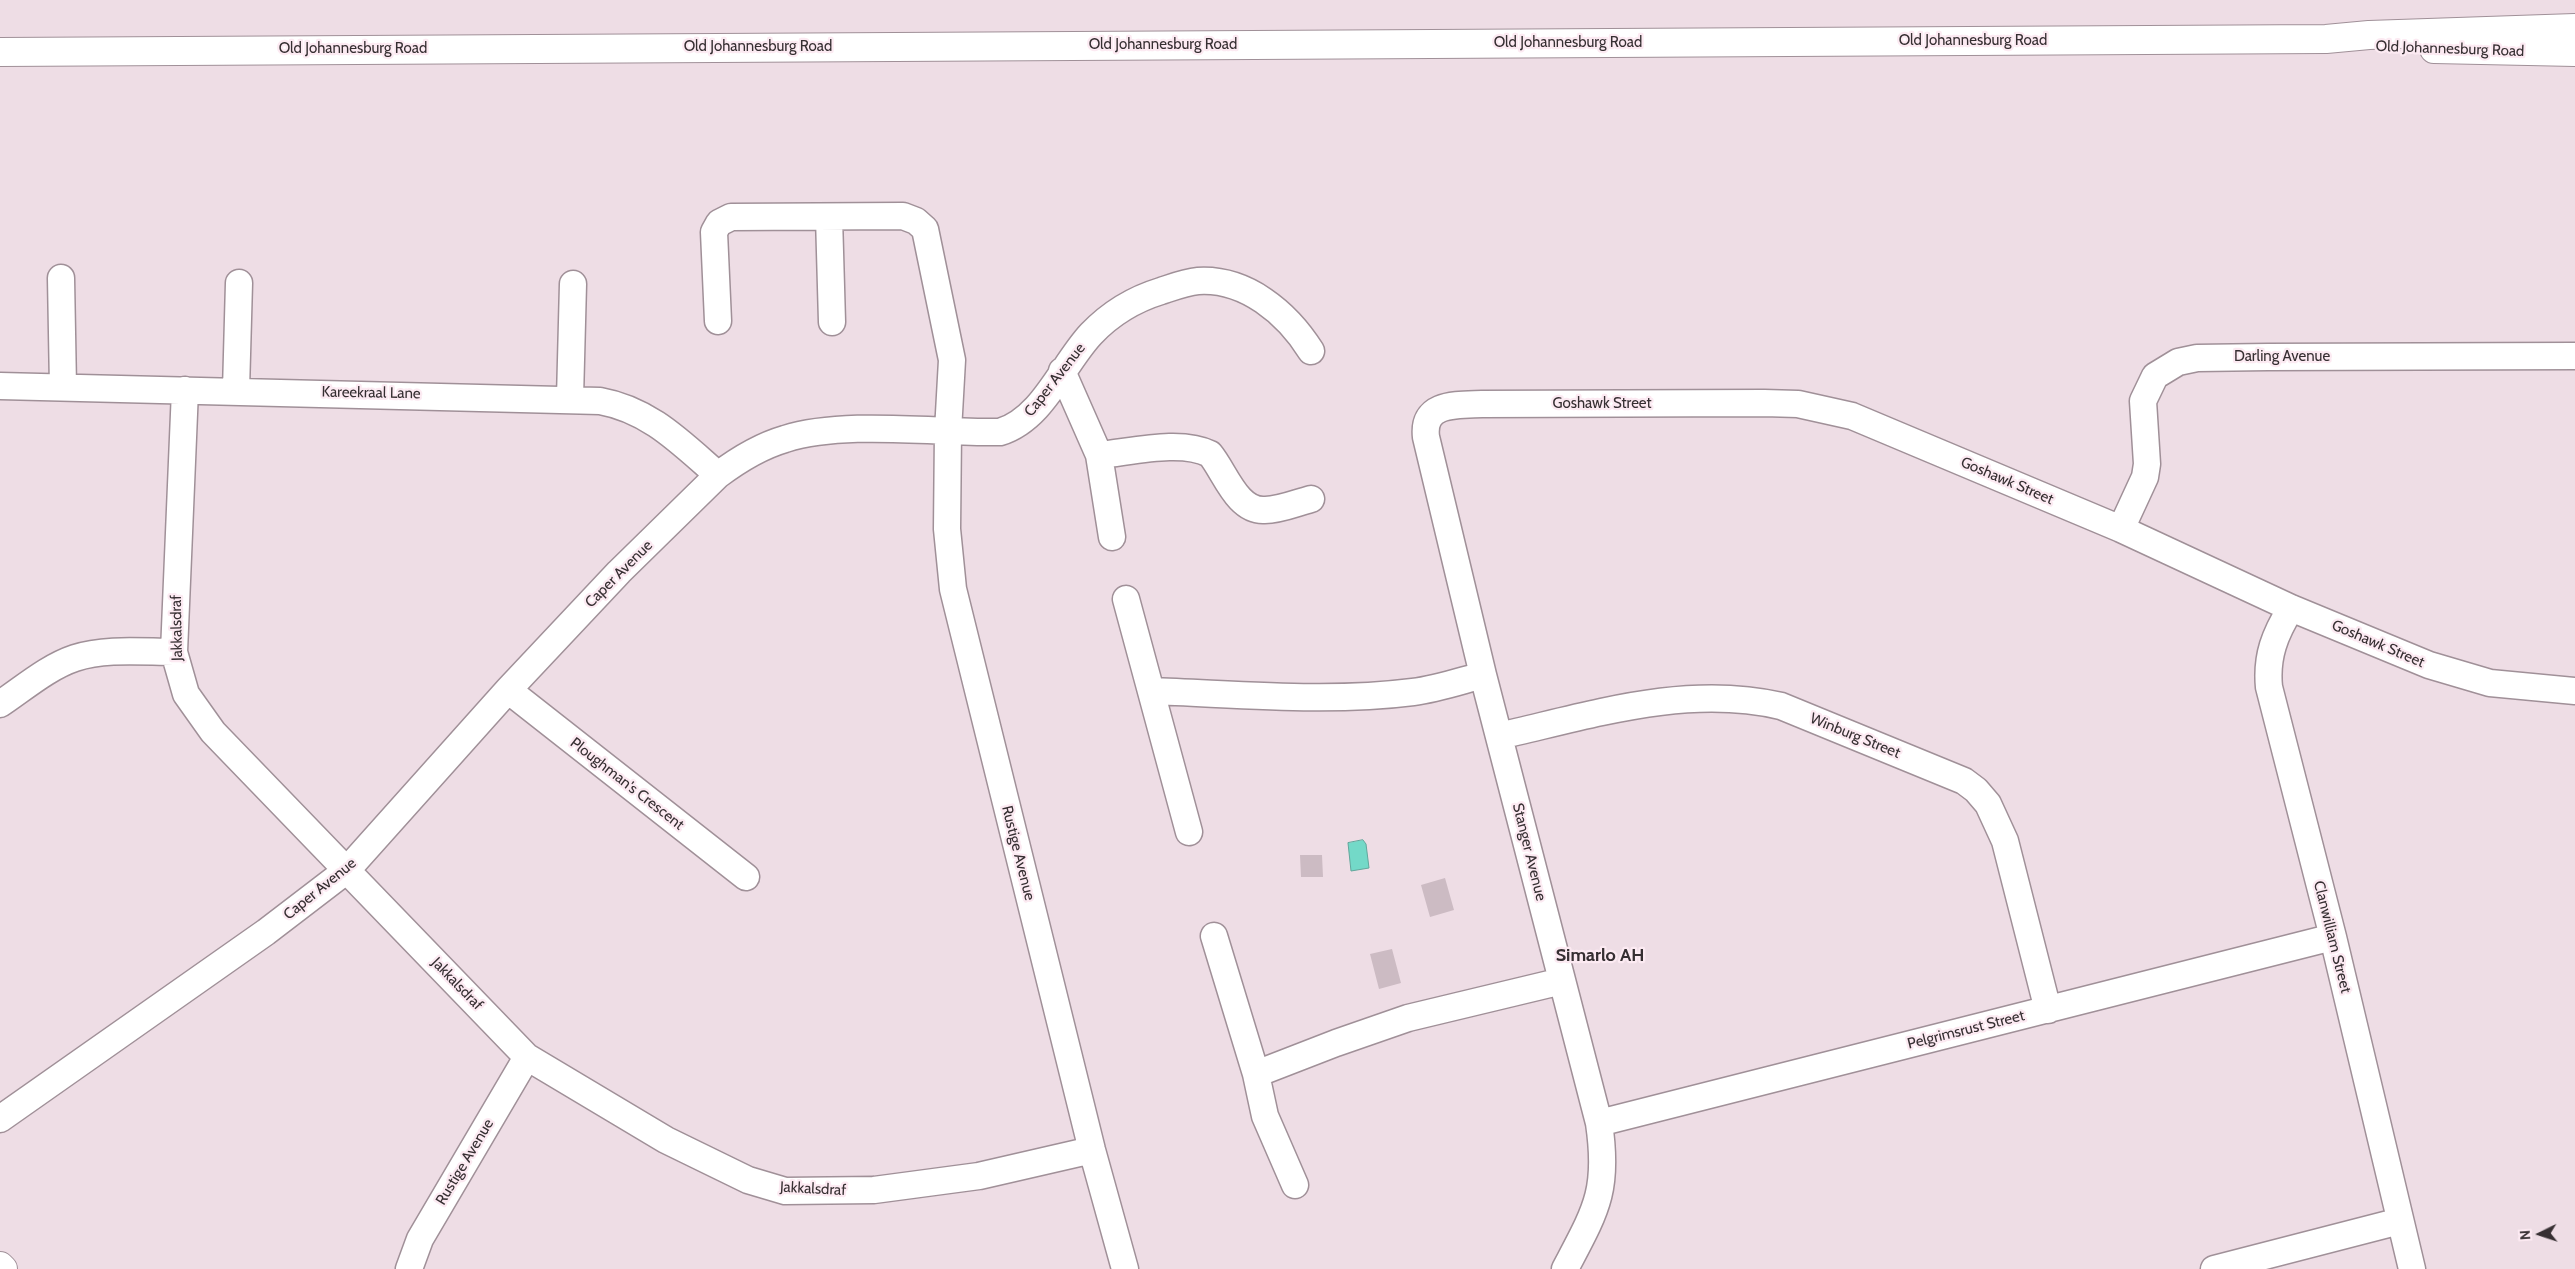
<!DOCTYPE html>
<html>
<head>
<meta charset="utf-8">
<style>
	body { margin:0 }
	#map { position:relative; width:2575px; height:1269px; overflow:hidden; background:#eedde5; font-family:Cabin,sans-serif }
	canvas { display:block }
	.north { position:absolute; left:2515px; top:1209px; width:50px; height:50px; -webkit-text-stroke:4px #fceaf2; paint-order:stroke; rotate:266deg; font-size:14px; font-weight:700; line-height:20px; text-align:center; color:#362f32 }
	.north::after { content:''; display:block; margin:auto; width:18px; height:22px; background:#362f32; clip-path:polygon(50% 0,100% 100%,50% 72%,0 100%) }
</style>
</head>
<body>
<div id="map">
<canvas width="2575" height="1269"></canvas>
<div class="north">N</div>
</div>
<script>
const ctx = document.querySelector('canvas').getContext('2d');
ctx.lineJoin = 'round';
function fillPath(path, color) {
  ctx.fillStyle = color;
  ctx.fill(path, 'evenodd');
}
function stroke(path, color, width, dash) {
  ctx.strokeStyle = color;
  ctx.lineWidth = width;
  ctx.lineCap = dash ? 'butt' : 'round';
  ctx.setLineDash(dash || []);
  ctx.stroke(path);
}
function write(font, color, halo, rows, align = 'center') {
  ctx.font = font + ' Cabin,sans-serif';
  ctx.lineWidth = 4.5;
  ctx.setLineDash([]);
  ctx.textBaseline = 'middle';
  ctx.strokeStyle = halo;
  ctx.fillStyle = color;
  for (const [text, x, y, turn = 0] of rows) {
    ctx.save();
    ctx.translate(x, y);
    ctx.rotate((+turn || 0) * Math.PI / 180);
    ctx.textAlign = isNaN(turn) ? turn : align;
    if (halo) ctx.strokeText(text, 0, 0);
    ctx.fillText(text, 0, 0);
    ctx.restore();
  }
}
const water = new Path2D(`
	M1363,840L1366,844L1369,868L1351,871L1348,843Z`);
fillPath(water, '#73d9c8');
stroke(water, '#61a69b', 1);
fillPath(new Path2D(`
	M1300,855H1322L1323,877H1301Z
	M1445,878L1454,910L1430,917L1421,885Z
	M1392,949L1401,983L1379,989L1370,954Z`), '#ccbbc3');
const minor = new Path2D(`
	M829,217L832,322
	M61,278L63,387
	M718,321L714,232L719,223L731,217L903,216L916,221L925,229L952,360L948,431L947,529L953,589L1092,1150L1125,1269
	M1062,371L1099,455L1112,537
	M0,386L600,401C650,410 681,443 718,475
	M185,390L174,652L186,694L213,732L527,1057L666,1140L748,1180L785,1191L874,1190L979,1176L1092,1150
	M236,390L239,283
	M570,398L573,284
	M1099,455C1131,452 1181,439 1210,454C1225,472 1237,512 1265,510C1280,510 1296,503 1311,499
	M2121,529L2145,477L2147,464L2143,401L2155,376L2178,362L2197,358L2268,357L2575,356
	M1126,599L1189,832
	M2291,608C2275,634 2266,656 2269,687L2333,937L2412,1269
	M508,690L746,877
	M1151,691C1238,694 1327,703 1413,692C1437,689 1460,681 1483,675
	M0,704C24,688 48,667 75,658C105,648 143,652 174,652
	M1499,736C1592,715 1686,684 1781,706L1964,781L1976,790L1988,804L2005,841L2048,1010
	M1214,936L1256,1074L1265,1116L1295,1185
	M1256,1074L1336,1043L1408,1018L1562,981
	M0,1119L266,932L347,870L508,690L619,572L718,475C738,460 761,446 785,439C845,420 936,433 1000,432C1043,419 1062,365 1091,334C1110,314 1135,299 1161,291C1173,287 1186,282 1198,281C1246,278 1287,313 1311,351
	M1599,1123L2333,937
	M409,1269L420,1239L527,1057
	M1565,1269C1596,1210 1609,1191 1599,1123L1483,675L1426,437C1422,402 1457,405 1482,404L1764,403L1798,404L1852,416L2121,529L2291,608L2429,665L2490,683L2575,691
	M2214,1269L2400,1221`);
const major = new Path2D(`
	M2434,49L2575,52
	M0,52L2326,39L2369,35L2575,28
	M0,1266L3,1269`);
stroke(minor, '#a09098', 29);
stroke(major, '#a09098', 30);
stroke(minor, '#fff', 26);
stroke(major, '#fff', 28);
write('15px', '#362f32', '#fceaf2', [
	["Old Johannesburg Road",1973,41],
	["Old Johannesburg Road",1568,43],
	["Old Johannesburg Road",1163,45],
	["Old Johannesburg Road",758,47],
	["Old Johannesburg Road",353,49],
	["Old Johannesburg Road",2450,49,2],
	["Darling Avenue",2282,357],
	["Caper Avenue",1055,380,-52],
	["Kareekraal Lane",371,393,1],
	["Goshawk Street",1602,404],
	["Goshawk Street",2007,481,23],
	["Caper Avenue",619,574,-45],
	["Jakkalsdraf",177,628,-91],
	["Goshawk Street",2378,644,23],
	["Winburg Street",1855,736,22],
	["Ploughman's Crescent",627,784,38],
	["Stanger Avenue",1529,852,76],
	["Rustige Avenue",1018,853,76],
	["Caper Avenue",320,889,-39],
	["Clanwilliam Street",2332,937,76],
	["Jakkalsdraf",457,984,46],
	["Pelgrimsrust Street",1966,1030,-14],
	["Rustige Avenue",465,1162,-59],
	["Jakkalsdraf",813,1189,3]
]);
write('bold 18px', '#362f32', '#fceaf2', [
	["Simarlo AH",1600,956]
]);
</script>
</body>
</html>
